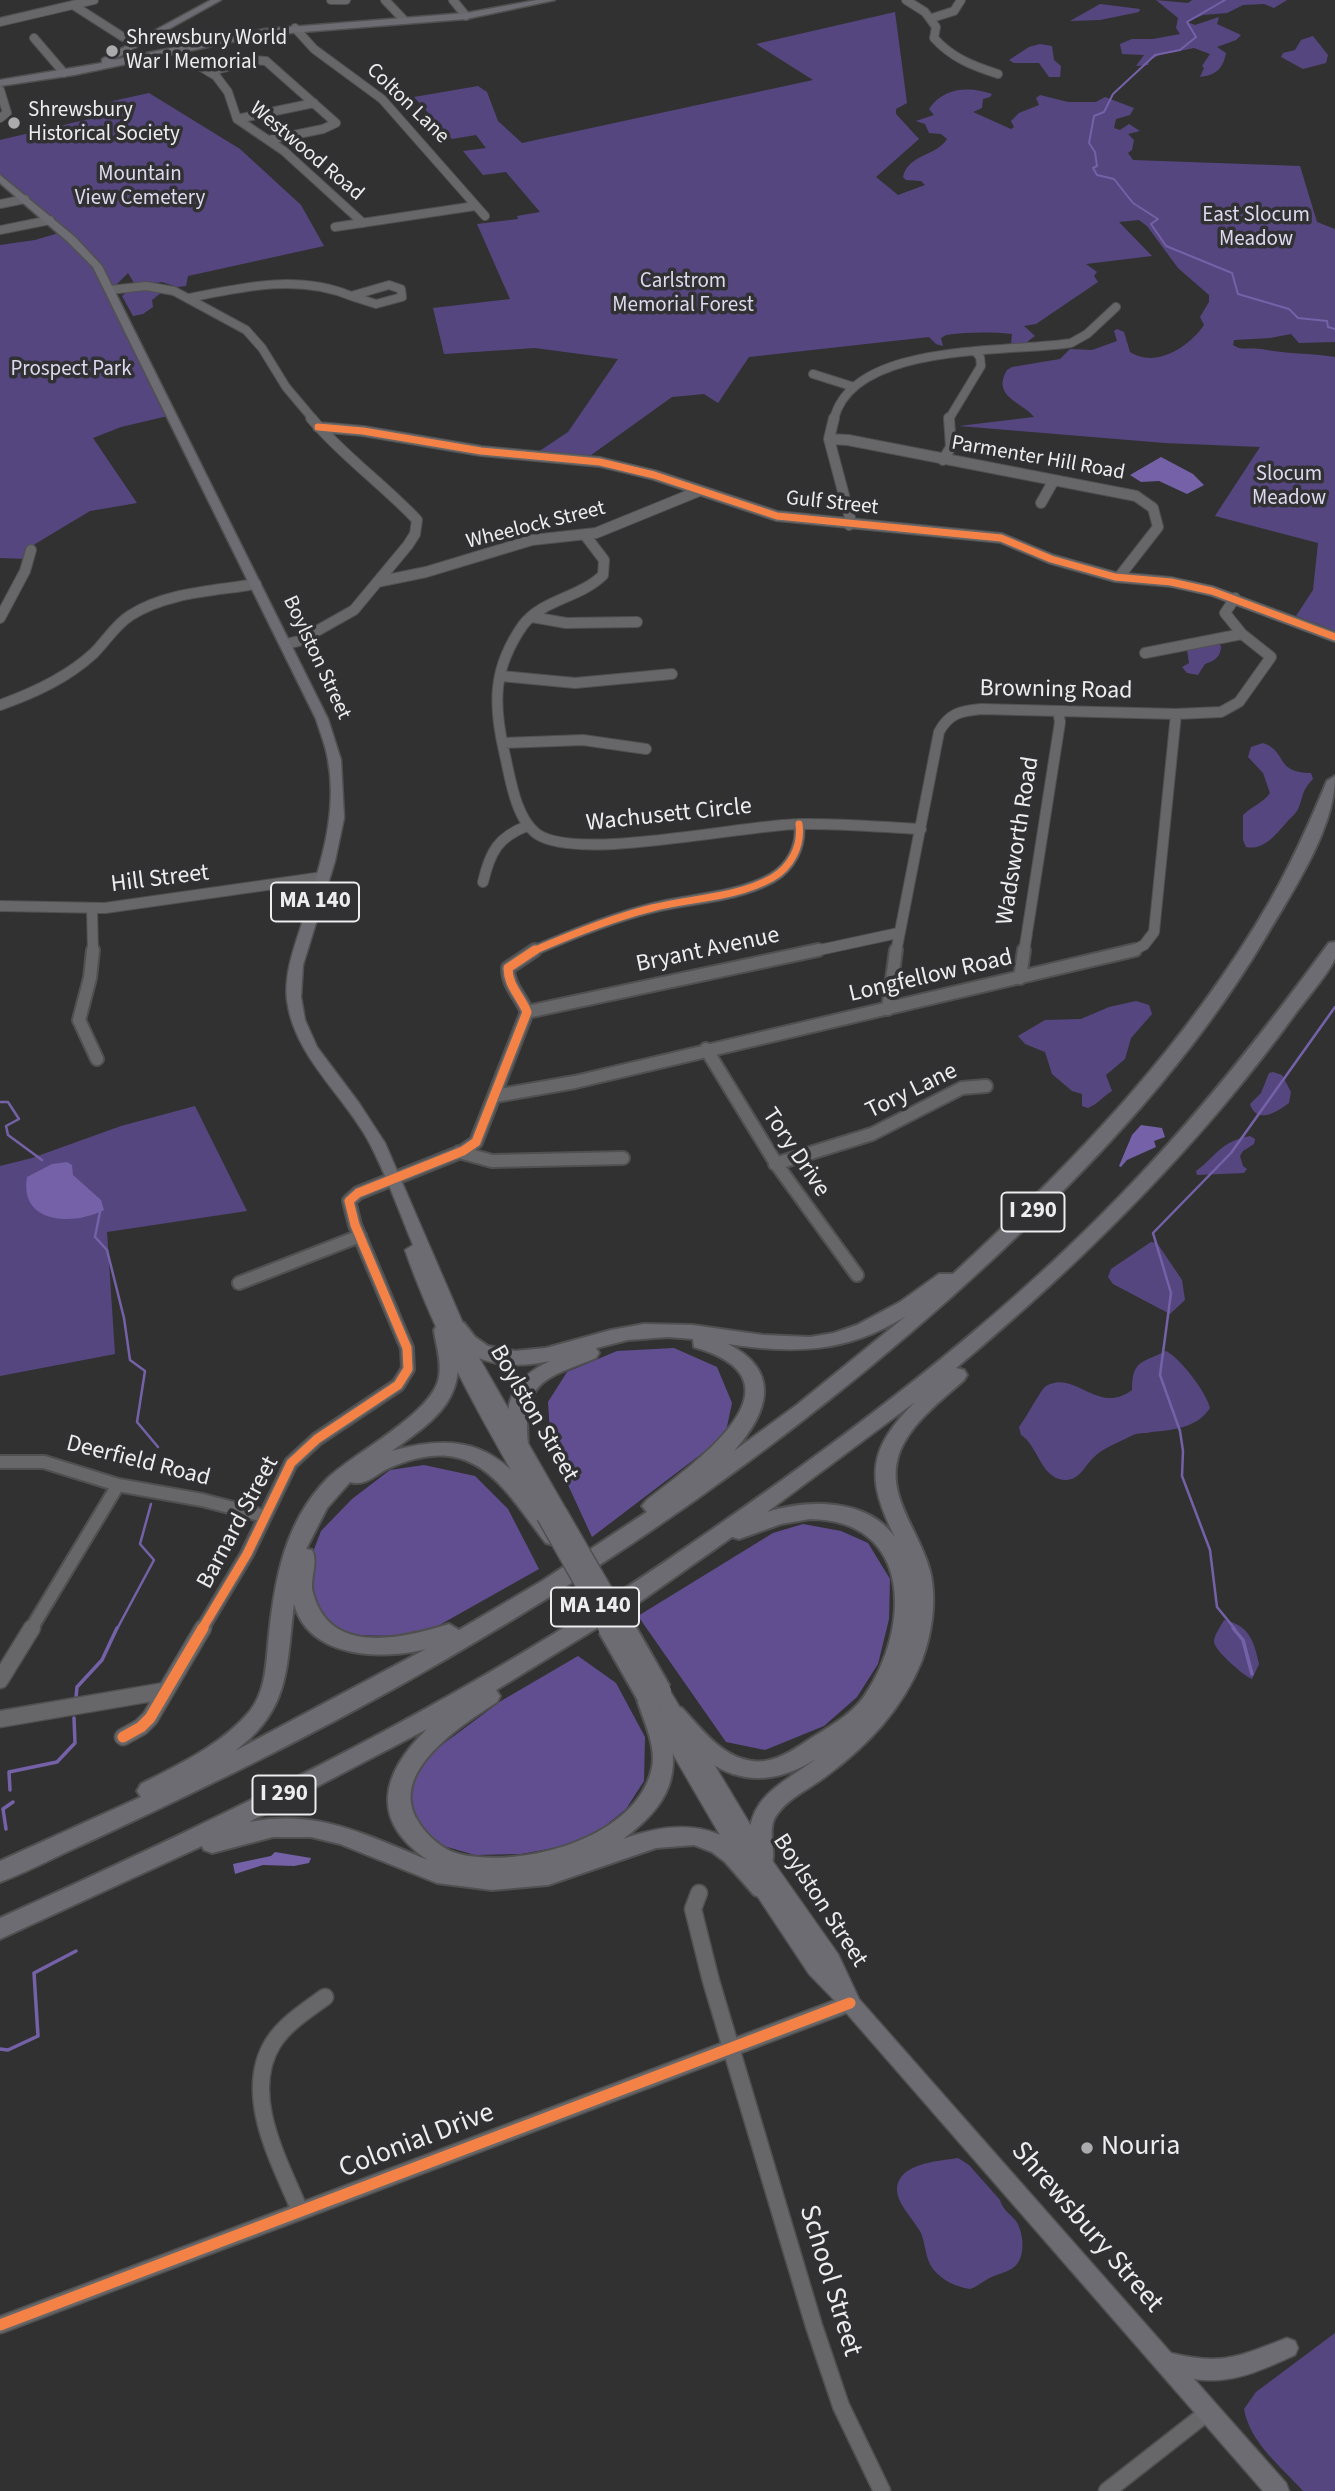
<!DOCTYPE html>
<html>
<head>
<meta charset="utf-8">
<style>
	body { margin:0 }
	canvas { display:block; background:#313132 }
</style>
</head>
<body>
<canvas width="1335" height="2491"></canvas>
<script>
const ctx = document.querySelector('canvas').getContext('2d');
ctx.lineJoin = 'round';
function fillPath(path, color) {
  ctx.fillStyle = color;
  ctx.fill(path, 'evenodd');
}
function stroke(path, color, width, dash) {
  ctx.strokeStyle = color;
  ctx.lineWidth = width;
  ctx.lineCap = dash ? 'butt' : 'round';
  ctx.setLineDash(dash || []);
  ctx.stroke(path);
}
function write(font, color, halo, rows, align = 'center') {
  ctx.font = font + ' "Source Sans 3",sans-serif';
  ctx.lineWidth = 7;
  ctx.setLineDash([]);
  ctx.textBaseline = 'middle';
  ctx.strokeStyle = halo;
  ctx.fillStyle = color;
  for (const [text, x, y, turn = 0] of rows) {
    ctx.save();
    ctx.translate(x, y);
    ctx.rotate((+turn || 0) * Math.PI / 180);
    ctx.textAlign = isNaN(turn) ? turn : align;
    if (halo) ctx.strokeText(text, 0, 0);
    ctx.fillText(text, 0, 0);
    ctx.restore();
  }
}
fillPath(new Path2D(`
	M1156,0L1188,3L1192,0H1287L1274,8L1264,4L1243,5L1227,13L1203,15L1187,22L1195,25L1219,17L1217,24L1241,35L1236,40L1217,47L1226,53C1223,69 1216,75 1200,77L1204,68L1202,66L1210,54L1194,48L1159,55L1149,61L1148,65L1136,66L1144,55L1122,54L1120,44L1132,39H1153L1180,34L1176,28L1178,18Z
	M1100,4L1140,9L1139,12L1100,20L1070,21Z
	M895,12L907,103L896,109V114L919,139L876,177L898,195L925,185L921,181L906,180L903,177C908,154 937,156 947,139L941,134L929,133L925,124L916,121L934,115L929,109C943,87 970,86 992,94L990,97L983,99L982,108L973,112L1011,129L1014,127L1011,121L1019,113L1039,105L1036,98L1040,95L1068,102H1096L1105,97L1134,108L1130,115L1116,119L1114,128L1120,130L1129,124L1140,131L1128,134L1134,140L1132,150L1128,153L1133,160L1300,166L1317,222L1335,229V342L1299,343L1291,334L1270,338L1234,340L1233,345C1241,351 1251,347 1261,349C1285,354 1310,353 1335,357V631L1296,616L1313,590L1318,543L1215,516L1260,447L1165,443L959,426L1034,417C1023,402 991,397 1007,370L1012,367L1060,359L1070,349L1092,350L1117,341L1114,331L1117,329L1124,332L1130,352C1156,369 1190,346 1204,325L1200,317L1209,302V295L1178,268L1147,226L1139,220L1119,222L1152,256L1086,264L1097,272L1094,276L1098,282L1036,324L1024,326L1035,336L1028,341L1033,351L1011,345L1012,334C990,332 970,332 946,335L941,338L943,346L936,344L929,337L749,357L718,403L704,394L672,397L587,458L535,454L568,432L618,359L535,348L444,354L433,308L510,299L477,224L518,219L517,216L540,212L506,172L483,175L463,151L486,148L476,135L452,139L414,97L478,86L487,92L498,121L522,143L813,80L756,44Z
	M1313,36L1328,55L1326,63L1303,69L1281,57L1283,53L1295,50L1301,40Z
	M1040,44L1052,46L1054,60L1061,66L1060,77H1049L1039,63H1014L1009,60L1029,47Z
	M149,93L240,149L301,205L324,246L188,276L186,286L177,287L162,282L136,286L128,273L111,290L172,415L121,427L93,438L137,503L90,511L35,544L28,559L0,558V245L35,240L62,232L0,178V140L89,119L77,109Z
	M144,289L162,292L152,300L153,307L143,314L133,316L122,296L128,291Z
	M1217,642L1221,646C1221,657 1214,661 1205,664L1198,675L1187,673L1182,667L1189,663L1187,650L1189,648Z
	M1263,743C1288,752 1275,773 1311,773L1313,779C1301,791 1304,796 1298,809C1296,814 1290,818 1287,822C1276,834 1264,851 1246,847L1243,840V815C1252,806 1263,803 1270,793L1263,773L1248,757L1251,747Z
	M1136,1001L1149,1005L1152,1014L1131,1038L1125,1059L1106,1075L1112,1091C1102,1097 1098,1104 1088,1108L1082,1106V1094L1072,1091L1052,1074L1045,1052L1025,1044L1018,1036L1045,1020L1081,1019L1109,1007Z
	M1273,1072L1282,1075L1291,1092L1289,1103C1277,1112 1257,1125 1250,1104L1261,1093L1269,1073Z
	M195,1106L247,1211L107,1232L115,1354L0,1376V1166L32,1158L121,1126Z
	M1250,1136L1255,1139L1254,1144L1243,1151L1240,1156L1243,1166L1247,1169L1244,1173L1197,1175L1196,1171C1219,1154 1218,1143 1250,1136Z
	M1151,1242L1157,1243L1182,1280L1185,1300L1170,1314L1113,1284L1108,1277L1111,1269Z
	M1166,1351C1181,1359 1206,1392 1210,1408C1197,1428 1173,1430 1152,1432C1144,1434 1138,1432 1131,1436C1120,1442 1102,1448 1093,1458C1083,1468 1078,1484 1059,1479C1040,1473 1037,1445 1021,1435L1019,1427C1025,1420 1041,1389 1046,1386C1075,1369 1098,1416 1132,1390C1132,1360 1142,1363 1166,1351Z
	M1224,1620C1249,1625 1254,1641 1259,1664L1252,1679C1244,1676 1215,1651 1214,1642C1214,1635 1221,1626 1224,1620Z
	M958,2158L969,2165L1000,2200C1002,2209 1010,2214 1016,2221C1024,2233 1026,2258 1014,2267C1008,2272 1001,2273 994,2276C985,2279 979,2286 970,2289C956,2287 942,2280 933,2269C925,2258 926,2245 921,2233C913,2217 886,2195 902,2176C914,2162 941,2161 958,2158Z
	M1335,2333V2491H1303C1281,2466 1250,2443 1244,2409L1256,2392Z`), '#56467f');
fillPath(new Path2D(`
	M674,1348L717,1367L732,1403L725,1436L592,1537L551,1448L548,1402L567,1372L617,1351Z
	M424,1465L475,1476L508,1509L539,1569L427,1632L394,1636L352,1635L324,1622L307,1593L310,1560L321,1531L352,1499L390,1470Z
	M803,1524L841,1531L868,1543L890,1579L889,1619L878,1664L857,1697L824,1726L765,1750L726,1742L638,1616L773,1533Z
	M578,1656L616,1683L645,1737L644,1781L626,1809L600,1830L564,1846L521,1854L475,1855L437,1844L413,1820L409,1786L431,1753L501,1701Z`), '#614e90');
fillPath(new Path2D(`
	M1161,457L1193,474L1204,485L1187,494L1159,481L1141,482L1130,475Z
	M1141,1125L1162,1128L1165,1137L1154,1141L1156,1147L1127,1160L1121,1167L1119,1166L1132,1135Z
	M67,1162L72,1165L73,1175L101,1200L104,1210C73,1226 19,1224 27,1177L52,1164Z
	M275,1852L311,1858L309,1863L294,1866L263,1865L235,1874L233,1864L271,1856Z`), '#7461a8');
stroke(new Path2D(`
	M1225,0L1187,22L1196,37L1180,50L1155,55L1113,94L1104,112L1094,116L1089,143L1095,152L1097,166L1093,168L1097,175L1114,179L1133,203L1158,219L1151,224L1166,246L1232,273L1238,294L1289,309L1298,318L1327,321L1328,327L1335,329`), '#7461a8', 2);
stroke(new Path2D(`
	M0,1102H8L19,1119L6,1126L8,1135L42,1160
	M100,1212L95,1237L107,1250L124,1318L130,1360L145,1371L137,1422L158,1447
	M117,1629L154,1560L140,1544L151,1504
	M1235,1629L1217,1607L1210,1550L1182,1476L1183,1451L1180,1431L1160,1375L1171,1293L1153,1233L1231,1153L1335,1007`), '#7461a8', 2.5);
stroke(new Path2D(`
	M1233,1628L1243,1640L1252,1674
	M76,1698L77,1687L102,1660L117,1628
	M10,1790L9,1772L57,1762L75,1743L74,1718
	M6,1829L3,1809L13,1802
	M0,2049L8,2050L38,2036L34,1973L76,1951`), '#7461a8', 3.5);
const minorFar3 = new Path2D(`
	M331,0H346
	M385,0L404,20
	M453,0L466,16
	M906,0L925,12L936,27L934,38C952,58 973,66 998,74
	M73,5L123,37L138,42
	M932,18L954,11L961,0
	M0,22L94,0
	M295,28L314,49L382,99L485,216
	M34,38L64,73
	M173,50L216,76L228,92L237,119L284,151L363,223
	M209,72L252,60L266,61L336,123L323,129L269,140
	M0,90L7,113L0,118
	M237,119L314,103
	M0,204L25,199
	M335,227L475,206
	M0,230L50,220
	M389,285L401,289L402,297L376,304L351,296Z
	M110,290L146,286L174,291L246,330L262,348L286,387L313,419
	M189,298C243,287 298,274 351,296
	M813,374L854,387
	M834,419C853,341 1011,353 1071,343L1087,334L1116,307
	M949,419L981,366L980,357L975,351`);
const minorFar2 = new Path2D(`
	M834,418L829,439L850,518L849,525
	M318,427L363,431L481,451L600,462L654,475L777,516L1001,538L1051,559L1115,577L1171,582L1212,591L1335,637
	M829,439L848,440L1136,496L1153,508L1158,527L1119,577
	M943,460L951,447L949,418
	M1041,503L1054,480
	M585,535L604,560L603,575C580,598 543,599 523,625C493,668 493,703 504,751C510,776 515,818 537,834C577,862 743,825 799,824C839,823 881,827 921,829
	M377,582L426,572L532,540L596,533L699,491
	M532,617L566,623L637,622
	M0,618L25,571L31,550
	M286,644L299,641L354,610L408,545L415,534L417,520C383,484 343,456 311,418
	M1145,653L1242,634
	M501,676L575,683L672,674
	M0,705C34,693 67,678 94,653C106,641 116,624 131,615C167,592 215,591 256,584
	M503,743L583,740L646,749
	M483,882C490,852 498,837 527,826
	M0,906L105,908L323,877
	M92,909L93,952
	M531,952C570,935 611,918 652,908C691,898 736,898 772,878C791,867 802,846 799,824
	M810,952L898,933
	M896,952L939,732C949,713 961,711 981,709L1176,714L1221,712L1239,702L1271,657L1242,634L1225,613L1235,598
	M1024,952L1060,722L1058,711
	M1130,952L1144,945L1154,932L1176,714`);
const minorFar1 = new Path2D(`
	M93,950L90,978L79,1020L97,1059
	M1020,978L1024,950
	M888,1009L896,950
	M527,1012L818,950
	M706,1049L777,1165L857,1275
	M495,1096L575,1082L1135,950
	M459,1152L492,1161L623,1158
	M775,1164L872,1134L962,1088L986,1086
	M239,1283L360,1236
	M0,1462H44L118,1485L202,1500L264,1516
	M31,1629L118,1485
	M202,1629L247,1554L291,1463L317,1439L398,1385L408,1369L407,1348L355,1225L349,1201L358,1193L463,1151L476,1142L527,1012C520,995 508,986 508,968L535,950`);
const minor = new Path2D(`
	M0,1680L32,1628
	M0,1719L164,1691
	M123,1737L141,1727L150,1718L203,1628
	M699,1893L693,1909L711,1981L814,2326L841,2406L882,2491
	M300,2211C280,2162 241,2095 273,2043C285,2024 307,2010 325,1997
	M0,2325L850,2003
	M1107,2491L1208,2412`);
const major = new Path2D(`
	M211,0H221L113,60L265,29L466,13L537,0H555L466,19L265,35L74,75L0,86V80L102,63V59Z
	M0,175L75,237L102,266L328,719L341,760L344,818L335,861L303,965L301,997L305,1020L317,1047L359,1103L385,1143L474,1349L568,1513L565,1517H553L550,1513L543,1517L537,1515C487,1429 438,1344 405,1250L413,1245C399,1211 386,1174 369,1142C343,1094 294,1056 287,1000C284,971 296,943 304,917C320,866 338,814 328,760C326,746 320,732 316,719L93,267L67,241L0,183Z
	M661,1684L667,1686L769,1856L838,1954L859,1999L1171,2353C1224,2366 1239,2356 1287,2338L1295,2341L1298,2348L1295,2355C1262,2370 1231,2385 1194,2379L1286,2483L1289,2491H1263L843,2009L809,1974L746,1879L749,1873L758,1872L753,1864L745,1868L738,1866L649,1713L651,1708L661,1707L652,1691L655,1686Z`);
const highway = new Path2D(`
	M1335,776C1335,829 1292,892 1265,938C1193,1059 1096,1162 994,1258C770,1467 510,1636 235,1772C181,1798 128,1824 73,1849C49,1860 25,1873 0,1882V1861L141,1797L137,1791L141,1784C178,1765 223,1744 250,1711C267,1689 266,1661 269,1635C275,1578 285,1522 327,1479C353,1453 433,1414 439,1377C442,1362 436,1345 434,1330L437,1325L457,1321L464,1323L475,1337L488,1346L515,1351L546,1348L611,1330L644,1324L692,1325L763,1335L810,1337L834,1333L857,1325L900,1302L939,1274H953C1074,1162 1187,1045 1270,901C1292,862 1310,822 1327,781ZM906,1316L798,1404L734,1451C767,1414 783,1372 728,1344C795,1354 847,1353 906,1316ZM668,1337L693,1339L694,1347C815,1382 691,1465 646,1501L642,1506L647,1512L542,1581L459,1630L449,1624C403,1638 330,1657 313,1593C309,1579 319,1563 312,1550L306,1549L327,1508L350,1482C365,1487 376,1474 389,1468C475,1430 501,1485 546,1543L554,1545L562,1543L565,1537C558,1526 550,1516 542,1506C500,1447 463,1431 392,1451C435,1420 467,1399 456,1342C479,1367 518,1368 550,1361C510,1380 505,1402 508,1443L511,1448L518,1450L525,1448L528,1443C523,1380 544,1379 596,1358L599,1353L596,1348L628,1340ZM294,1604C309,1659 383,1660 426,1649L235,1751C291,1709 286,1667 294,1604Z
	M1335,942C1335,947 1335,953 1335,958C1332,969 1303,1003 1295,1014C1199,1147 1081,1263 956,1368L964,1370L967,1375L964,1380C942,1400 912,1422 900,1451C883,1495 920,1530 930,1571C937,1600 932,1633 922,1660C902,1710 867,1746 825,1777C809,1789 790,1797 778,1813C764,1830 779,1851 770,1869L763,1871L774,1888L770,1895L762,1898L754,1895L725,1862L712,1852L694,1845L656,1848L548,1885L492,1890L437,1883L340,1844L311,1837H273L212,1853L204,1850L202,1846L0,1939V1918C188,1833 375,1744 552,1635C628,1588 701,1538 774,1486C904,1393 1029,1293 1138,1177C1208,1103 1269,1025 1329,943ZM915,1402C867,1450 866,1478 895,1537C867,1498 808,1499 767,1512ZM810,1519C914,1520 910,1629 865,1695C852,1715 827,1728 807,1741C788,1754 767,1767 743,1759C718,1752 699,1726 682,1708L674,1705L666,1708L663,1713L655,1690L647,1687L639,1690L636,1696C642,1718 657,1745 652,1768C637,1839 520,1869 459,1854C443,1850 426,1835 418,1821C387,1772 462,1725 497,1702L500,1696L496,1690L641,1601L732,1537L739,1539L781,1524ZM665,1718C706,1773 754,1798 816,1759C776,1788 743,1799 750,1856C714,1819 667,1823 623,1839C669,1805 684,1774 665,1718ZM427,1729C382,1773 368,1820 428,1860C365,1835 319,1809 249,1822Z`);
stroke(minorFar3, '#505051', 10);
stroke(minorFar2, '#505051', 12);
stroke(minorFar1, '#505051', 16);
stroke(minor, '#505051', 19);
stroke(major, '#505051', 3);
stroke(highway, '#505051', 4);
stroke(minorFar3, '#676668', 8);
stroke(minorFar2, '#676668', 10);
stroke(minorFar1, '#676668', 12);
stroke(minor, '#676668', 16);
fillPath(major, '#6d6c73');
fillPath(highway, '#6d6c73');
const majorBridgeFar1 = new Path2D(`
	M559,1513L626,1629
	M545,1516L609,1629`);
const majorBridge = new Path2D(`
	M608,1628L647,1696
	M625,1628L661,1691`);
stroke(majorBridgeFar1, '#505051', 19, []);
stroke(majorBridge, '#505051', 24, []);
stroke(majorBridgeFar1, '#6d6c73', 16);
stroke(majorBridge, '#6d6c73', 20);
stroke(new Path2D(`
	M318,427L363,431L481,451L600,462L654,475L777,516L1001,538L1051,559L1115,577L1171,582L1212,591L1335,637
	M531,952C570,935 611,918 652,908C691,898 736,898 772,878C791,867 802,846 799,824`), '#f48246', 7);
stroke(new Path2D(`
	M202,1629L247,1554L291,1463L317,1439L398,1385L408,1369L407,1348L355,1225L349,1201L358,1193L463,1151L476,1142L527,1012C520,995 508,986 508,968L535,950`), '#f48246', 9);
stroke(new Path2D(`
	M123,1737L141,1727L150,1718L203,1628
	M0,2325L850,2003`), '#f48246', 11);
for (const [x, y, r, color] of [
	[112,51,7,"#ababad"],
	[14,123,7,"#ababad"],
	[1087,2148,7,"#ababad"]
]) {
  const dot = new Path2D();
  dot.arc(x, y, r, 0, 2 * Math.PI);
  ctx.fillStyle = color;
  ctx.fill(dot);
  stroke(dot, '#313033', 2.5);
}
write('21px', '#ededef', '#313033', [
	["Shrewsbury World",126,39],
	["War I Memorial",126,63],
	["Shrewsbury",28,111],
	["Historical Society",28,135]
], 'left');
write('21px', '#ededef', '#313033', [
	["Colton Lane",407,104,44],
	["Westwood Road",306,152,40],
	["Parmenter Hill Road",1038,459,10],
	["Gulf Street",832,504,6],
	["Wheelock Street",536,526,-14],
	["Boylston Street",316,658,65]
]);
write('21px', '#ddd9ee', '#313033', [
	["Mountain",140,175],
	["View Cemetery",140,199],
	["East Slocum",1256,216],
	["Meadow",1256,240],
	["Carlstrom",683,282],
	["Memorial Forest",683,306],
	["Prospect Park",71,370],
	["Slocum",1289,475],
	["Meadow",1289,499]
]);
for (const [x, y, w] of [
	[315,902,88],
	[1033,1212,63],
	[595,1607,88],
	[284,1795,63]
]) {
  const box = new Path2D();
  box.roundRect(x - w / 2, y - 19.5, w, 39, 5);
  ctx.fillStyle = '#313033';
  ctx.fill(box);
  stroke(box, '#ededef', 2);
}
write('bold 23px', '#ededef', null, [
	["MA 140",315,902],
	["I 290",1033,1212],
	["MA 140",595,1607],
	["I 290",284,1795]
]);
write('24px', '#ededef', '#313033', [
	["Browning Road",1056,691,1],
	["Wachusett Circle",669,816,-6],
	["Wadsworth Road",1019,841,-81],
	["Hill Street",160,880,-7],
	["Bryant Avenue",708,951,-12],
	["Longfellow Road",931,977,-13],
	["Tory Lane",912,1092,-26],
	["Tory Drive",795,1153,56],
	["Boylston Street",533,1414,60],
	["Deerfield Road",138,1462,14],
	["Barnard Street",239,1523,-62],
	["Boylston Street",819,1901,57]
]);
write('28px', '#ededef', '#313033', [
	["Colonial Drive",417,2142,-21],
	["Shrewsbury Street",1086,2228,49],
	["School Street",829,2281,73]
]);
write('28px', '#ededef', '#313033', [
	["Nouria",1101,2148]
], 'left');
</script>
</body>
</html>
